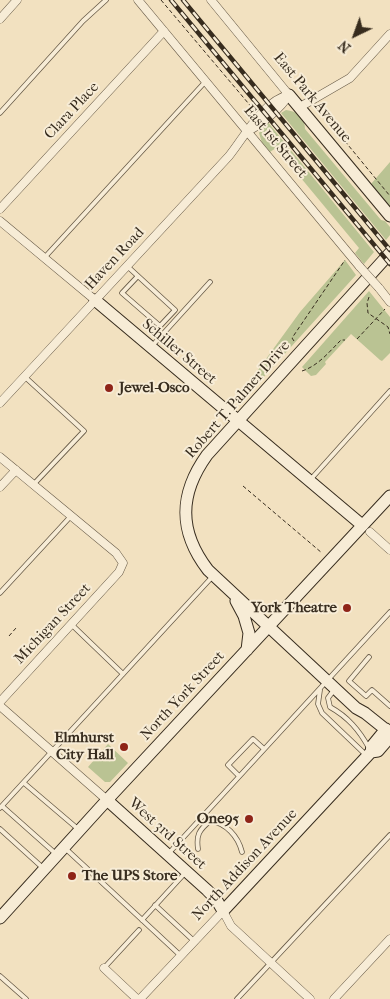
<!DOCTYPE html>
<html>
<head>
<meta charset="utf-8">
<style>
	body { margin:0 }
	#map { position:relative; width:390px; height:999px; overflow:hidden; background:#f2e1c0; font-family:"IM FELL French Canon",serif }
	canvas { display:block }
	.north { position:absolute; left:330px; top:10px; width:50px; height:50px; -webkit-text-stroke:4px #f7ecd6; paint-order:stroke; rotate:222deg; font-size:14px; font-weight:700; line-height:20px; text-align:center; color:#372c1e }
	.north::after { content:''; display:block; margin:auto; width:18px; height:22px; background:#372c1e; clip-path:polygon(50% 0,100% 100%,50% 72%,0 100%) }
</style>
</head>
<body>
<div id="map">
<canvas width="390" height="999"></canvas>
<div class="north">N</div>
</div>
<script>
const ctx = document.querySelector('canvas').getContext('2d');
ctx.lineJoin = 'round';
function fillPath(path, color) {
  ctx.fillStyle = color;
  ctx.fill(path, 'evenodd');
}
function stroke(path, color, width, dash) {
  ctx.strokeStyle = color;
  ctx.lineWidth = width;
  ctx.lineCap = dash ? 'butt' : 'round';
  ctx.setLineDash(dash || []);
  ctx.stroke(path);
}
function write(font, color, halo, rows, align = 'center') {
  ctx.font = font + ' "IM FELL French Canon",serif';
  ctx.lineWidth = 4;
  ctx.setLineDash([]);
  ctx.textBaseline = 'middle';
  ctx.strokeStyle = halo;
  ctx.fillStyle = color;
  for (const [text, x, y, turn = 0] of rows) {
    ctx.save();
    ctx.translate(x, y);
    ctx.rotate((+turn || 0) * Math.PI / 180);
    ctx.textAlign = isNaN(turn) ? turn : align;
    if (halo) ctx.strokeText(text, 0, 0);
    ctx.fillText(text, 0, 0);
    ctx.restore();
  }
}
fillPath(new Path2D(`
	M286,110C297,111 305,118 305,129L381,220L385,221L390,227V235L386,240L281,113Z
	M267,121L374,252L364,264L355,253L359,248L276,148L270,152L262,143L259,133Z
	M390,162V207L371,184Z
	M345,260L356,275L243,400L237,399L300,312Z
	M369,291L390,317V353L382,361L380,360L351,334L325,362L326,364L316,375L311,376L302,367Z
	M108,744L128,763L110,782H105L88,767Z`), '#bac393');
const lane = new Path2D(`
	M0,113L83,21L106,0
	M45,257L205,82
	M127,266L175,310L160,326L122,293L138,276
	M152,346L210,282
	M25,377L84,431L33,485
	M311,479L390,391
	M0,593L71,516
	M71,624L123,674
	M369,657L349,681L366,696L372,690L390,706
	M320,690L318,704L322,713L366,755
	M334,690L328,698L330,707C348,717 359,730 369,748
	M239,776L228,765L253,739L264,749
	M24,783L78,829
	M2,806L56,854
	M0,808L213,576
	M0,829L43,868
	M66,849L181,956
	M198,849C196,835 199,830 210,821C226,823 238,836 242,852
	M169,853L390,612
	M155,905L194,941
	M142,920L185,873
	M104,968L139,930
	M0,976L26,999
	M237,999L390,835`);
const street = new Path2D(`
	M138,0L360,267
	M211,0L289,95
	M0,19L17,0
	M300,107L350,78L390,34
	M248,131C262,124 281,108 289,95
	M0,209L164,31
	M0,221L95,300
	M379,288L390,302
	M0,403L229,156C245,136 263,101 289,95
	M0,457L116,553L123,563L119,572L0,702
	M0,487L16,470
	M370,532L390,550
	M0,706L107,800
	M104,968L137,999
	M140,999L223,911L231,926L310,999
	M334,999L390,939`);
const secondary = new Path2D(`
	M289,95L390,216
	M390,253L207,455C179,494 178,531 208,570L356,708L365,713L390,733
	M95,300L362,525
	M236,601L244,616L249,633L247,650
	M371,752L372,746L386,729
	M107,800L207,890L216,899L223,911L371,752L378,751L390,737
	M0,918L107,800L390,496`);
stroke(lane, '#665946', 5.5);
stroke(street, '#665946', 9);
stroke(secondary, '#372c1e', 13);
stroke(new Path2D(`
	M161,0L254,110
	M316,106L390,196
	M369,297L367,303L368,313L388,327L390,334
	M357,339L385,309
	M294,341L292,338L345,260
	M302,371C318,366 330,351 341,340H345
	M243,486L322,553
	M9,636L16,628`), '#372c1e', 1, [4, 2.5]);
stroke(lane, '#f7ecd6', 4);
stroke(street, '#f7ecd6', 8);
stroke(secondary, '#f7ecd6', 11);
const rail = new Path2D(`
	M171,0L390,264
	M183,0L390,250`);
stroke(rail, '#372c1e', 4.5);
stroke(rail, '#f7ecd6', 2.5, [8]);
const streetBridge = new Path2D(`
	M360,267L379,288`);
stroke(streetBridge, '#665946', 9, []);
stroke(streetBridge, '#f7ecd6', 8);
for (const [x, y, r, color] of [
	[109,388,5,"#8f2418"],
	[347,608,5,"#8f2418"],
	[124,747,5,"#8f2418"],
	[249,819,5,"#8f2418"],
	[72,876,5,"#8f2418"]
]) {
  const dot = new Path2D();
  dot.arc(x, y, r, 0, 2 * Math.PI);
  ctx.fillStyle = color;
  ctx.fill(dot);
  stroke(dot, '#f7ecd6', 2);
}
write('15px', '#372c1e', '#f7ecd6', [
	["East Park Avenue",312,98,50],
	["Clara Place",72,111,-47],
	["East 1st Street",275,142,50],
	["Haven Road",115,259,-47],
	["Schiller Street",179,352,40],
	["Robert T. Palmer Drive",238,400,-49],
	["Michigan Street",53,624,-47],
	["North York Street",183,696,-47],
	["West 3rd Street",167,834,42],
	["North Addison Avenue",245,865,-47]
]);
write('bold 15px', '#372c1e', '#f7ecd6', [
	["Jewel-Osco",119,388,"left"],
	["York Theatre",337,608],
	["Elmhurst",114,738],
	["City Hall",114,755],
	["One95",239,819],
	["The UPS Store",82,876,"left"]
], 'right');
</script>
</body>
</html>
